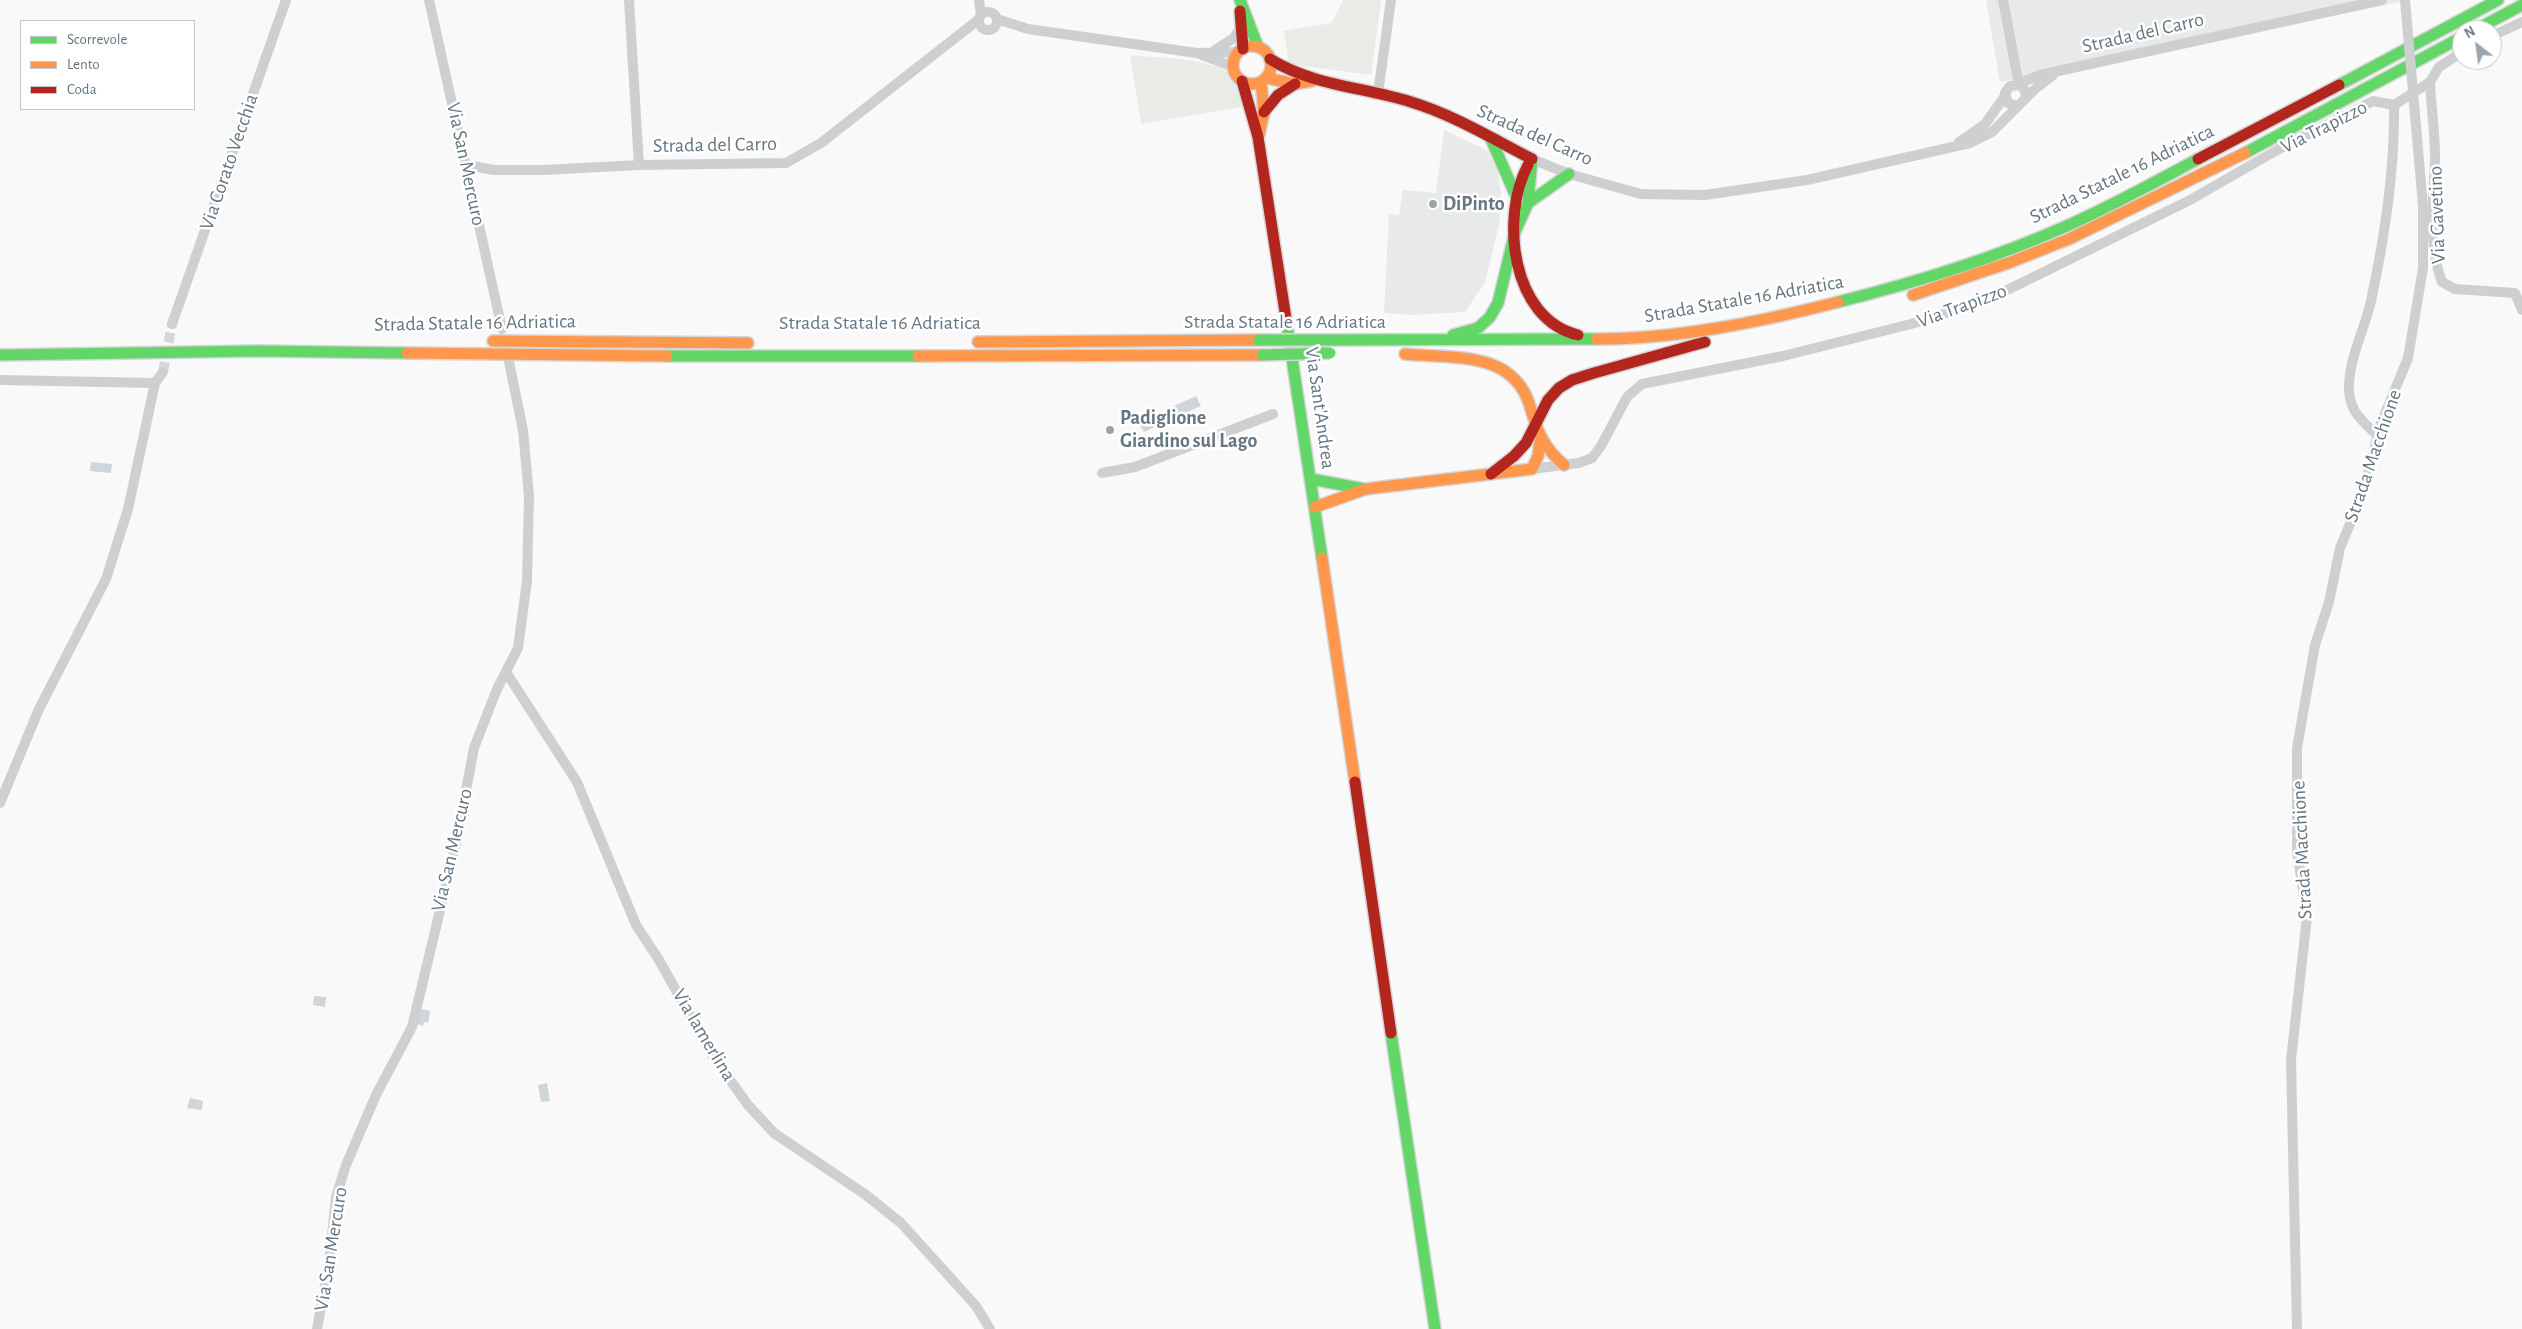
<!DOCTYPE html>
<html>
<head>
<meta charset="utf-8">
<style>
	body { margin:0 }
	#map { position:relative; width:2522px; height:1329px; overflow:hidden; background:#f9f9f9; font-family:"Alegreya Sans",sans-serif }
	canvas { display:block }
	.legend { position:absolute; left:20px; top:20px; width:175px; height:90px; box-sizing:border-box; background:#fff; border:1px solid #c1c8cd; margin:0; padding:6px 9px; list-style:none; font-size:15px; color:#657683 }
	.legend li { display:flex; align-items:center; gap:10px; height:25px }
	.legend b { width:25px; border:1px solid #c1c8cd }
	.north { position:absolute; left:2452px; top:20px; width:50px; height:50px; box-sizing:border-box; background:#fff; border:1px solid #c1c8cd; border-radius:50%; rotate:330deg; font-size:14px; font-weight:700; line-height:20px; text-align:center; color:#657683 }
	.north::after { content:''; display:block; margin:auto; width:18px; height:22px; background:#99a4ac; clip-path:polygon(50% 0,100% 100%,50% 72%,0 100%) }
</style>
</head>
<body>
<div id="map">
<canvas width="2522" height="1329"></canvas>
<ul class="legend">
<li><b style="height:6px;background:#63d668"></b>Scorrevole</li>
<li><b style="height:6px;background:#ff974d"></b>Lento</li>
<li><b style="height:6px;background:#b3261e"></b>Coda</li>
</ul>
<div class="north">N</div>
</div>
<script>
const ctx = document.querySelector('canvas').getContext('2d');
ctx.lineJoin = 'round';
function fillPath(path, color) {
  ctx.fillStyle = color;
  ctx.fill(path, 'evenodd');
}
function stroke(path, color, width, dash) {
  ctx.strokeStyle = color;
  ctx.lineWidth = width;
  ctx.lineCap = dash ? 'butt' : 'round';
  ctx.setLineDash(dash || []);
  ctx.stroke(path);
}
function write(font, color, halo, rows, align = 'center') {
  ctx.font = font + ' "Alegreya Sans",sans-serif';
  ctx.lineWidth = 5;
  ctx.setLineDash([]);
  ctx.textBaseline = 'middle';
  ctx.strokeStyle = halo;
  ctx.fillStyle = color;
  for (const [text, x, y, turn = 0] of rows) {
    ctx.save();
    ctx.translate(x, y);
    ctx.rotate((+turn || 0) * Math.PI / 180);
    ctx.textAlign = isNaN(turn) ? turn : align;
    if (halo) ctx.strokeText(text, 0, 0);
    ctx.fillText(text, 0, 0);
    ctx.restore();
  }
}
fillPath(new Path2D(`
	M1986,0H2411L2000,82Z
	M1444,130L1488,151L1498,172L1501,194L1499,225L1485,282L1465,312L1412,315L1384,313L1389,214L1399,215L1403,190L1436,193Z`), '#e8e9e9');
fillPath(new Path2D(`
	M1343,0H1381L1371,75L1289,64L1284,31L1332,23Z
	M1130,55C1156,58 1215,57 1233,77C1240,86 1241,96 1242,107L1141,124Z`), '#e8ebe6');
fillPath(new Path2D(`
	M1196,396L1201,406L1178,416L1174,406Z
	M1162,412L1166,422L1144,432L1139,423Z
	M91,462L112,464L111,473L90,471Z
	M314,996L326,997L325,1007L313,1005Z
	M421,1009L430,1011L428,1023L424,1022L423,1026L417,1024Z
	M547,1083L550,1101L541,1102L538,1085Z
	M190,1098L203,1101L202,1110L187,1108Z`), '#ced6d9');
stroke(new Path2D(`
	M163,372L172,324`), '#d4d8dc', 10, [10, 5]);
const fast = new Path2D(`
	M1240,0L1258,47
	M2475,30L2522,5
	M2339,85L2498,0
	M1491,139L1515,194
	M2245,153L2462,37
	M1528,203L1569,174
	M1838,302C1914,283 1990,260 2062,228C2108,208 2153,183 2198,159
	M1287,325L1322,558
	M1453,335L1478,328L1490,317L1498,303L1515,232L1528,203L1532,159
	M1328,340L1597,339
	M0,355L258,351L407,353
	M667,356H918
	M1311,479L1364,489
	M1391,1033L1435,1329`);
const slow = new Path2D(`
	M1233 65a19 19 0 1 1 38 0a19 19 0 1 1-38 0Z
	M1266,78L1295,84L1312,81
	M1259,135L1264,112L1261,82
	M1913,295L2011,262L2069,239L2245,153
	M1597,339C1677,339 1760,322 1838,302
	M493,341L748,343
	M978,342L1259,340
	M407,353L667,356
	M1405,354C1453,359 1513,350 1530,406C1537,431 1544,448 1564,465
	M918,356L1263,355
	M1532,469L1538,456L1540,441
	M1315,507L1366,489L1532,469
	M1322,558L1355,782`);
const jam = new Path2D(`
	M1240,11L1243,49
	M1270,59C1313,86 1364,87 1411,102C1454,115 1493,139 1532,159
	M1242,81L1258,137L1287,325
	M1264,112L1278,95L1295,84
	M2198,159L2339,85
	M1528,165C1500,217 1511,319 1578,335
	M1491,474L1514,456L1526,443L1548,400L1559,388L1572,380L1594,373L1705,342
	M1355,782L1391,1033`);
stroke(fast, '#d5d6d7', 14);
stroke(slow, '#d5d6d7', 14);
stroke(jam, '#d5d6d7', 14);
stroke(new Path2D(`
	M429,0L502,329
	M629,0L639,165
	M979,0L981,15
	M2003,0L2019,85
	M979 21a9 9 0 1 1 18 0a9 9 0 1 1-18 0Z
	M997,19L1028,29L1197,53L1238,52
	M2492,36L2522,22
	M1215,50L1234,38L1240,28
	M1200,54L1233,67
	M2430,82C2431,106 2435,131 2435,156C2434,197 2427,243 2442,282L2455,289L2515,293L2522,310
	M2020,86L2025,81L2040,75L2382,0
	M1378,93L1391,0
	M2026,98L2025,90L2019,85L2010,86L2005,93L2008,103L2018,106L2035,89L2053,75
	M2394,105L2430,82L2439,67L2462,52
	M1959,142L1985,124L2005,96
	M1532,159L1569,174L1641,194L1705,195L1807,180L1970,143L1992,132L2018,106
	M467,165L494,170H544L639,165L786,163L821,143L978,20
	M172,324L286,0
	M0,380L155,383
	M2377,435C2361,420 2348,410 2349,385C2350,356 2365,328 2371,301C2385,236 2395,171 2394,105
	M1532,469L1579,463L1592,458L1601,446L1627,397L1642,384L1783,356L1911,324L1985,301L2190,200L2279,149L2373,101L2394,105
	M1102,473L1135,467L1273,414
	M506,672L577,782L636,925L659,960L712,1055L748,1105L774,1133L866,1195L901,1223L976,1306L990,1329
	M0,803L39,709L106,579L128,509L155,383L163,372
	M317,1329L329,1264L336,1197L346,1165L376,1095L412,1027L455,848L474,748L497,689L518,648L527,581L529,496L523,430L509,362
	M2297,1329L2291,1060L2307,917L2297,851V748L2315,645L2329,602L2340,548L2364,490L2380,426L2408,358`), '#cecfd0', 10);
stroke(fast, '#63d668', 11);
stroke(slow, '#ff974d', 11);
stroke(jam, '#b3261e', 11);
const fastBridge = new Path2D(`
	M1259,340H1328
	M1263,355L1330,353`);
stroke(fastBridge, '#d5d6d6', 14, []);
stroke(new Path2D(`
	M2405,0L2423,206V268L2408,358`), '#cecfd0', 10);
stroke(fastBridge, '#63d668', 11);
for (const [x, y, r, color] of [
	[1433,204,5,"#99a4ac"],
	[1110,430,5,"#99a4ac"]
]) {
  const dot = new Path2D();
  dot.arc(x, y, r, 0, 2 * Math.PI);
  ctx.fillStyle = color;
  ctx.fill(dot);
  stroke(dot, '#fff', 2);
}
write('20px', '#657683', '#fff', [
	["Strada del Carro",2143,33,-13],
	["Via Trapizzo",2324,127,-27],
	["Strada del Carro",1535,135,24],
	["Strada del Carro",715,145,-1],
	["Via Corato Vecchia",229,162,-71],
	["Via San Mercuro",466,164,78],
	["Strada Statale 16 Adriatica",2122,174,-26],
	["Via Gavetino",2437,215,-92],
	["Strada Statale 16 Adriatica",1744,299,-10],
	["Via Trapizzo",1962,306,-20],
	["Strada Statale 16 Adriatica",1285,322],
	["Strada Statale 16 Adriatica",475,323,-1],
	["Strada Statale 16 Adriatica",880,323],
	["Via Sant'Andrea",1320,408,82],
	["Strada Macchione",2373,456,-71],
	["Via San Mercuro",452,850,-77],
	["Strada Macchione",2302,850,-93],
	["Via lamerlina",704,1035,59],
	["Via San Mercuro",331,1249,-81]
]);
write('bold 20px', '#657683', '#fff', [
	["DiPinto",1443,204],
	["Padiglione",1120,418],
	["Giardino sul Lago",1120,441]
], 'left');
</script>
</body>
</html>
